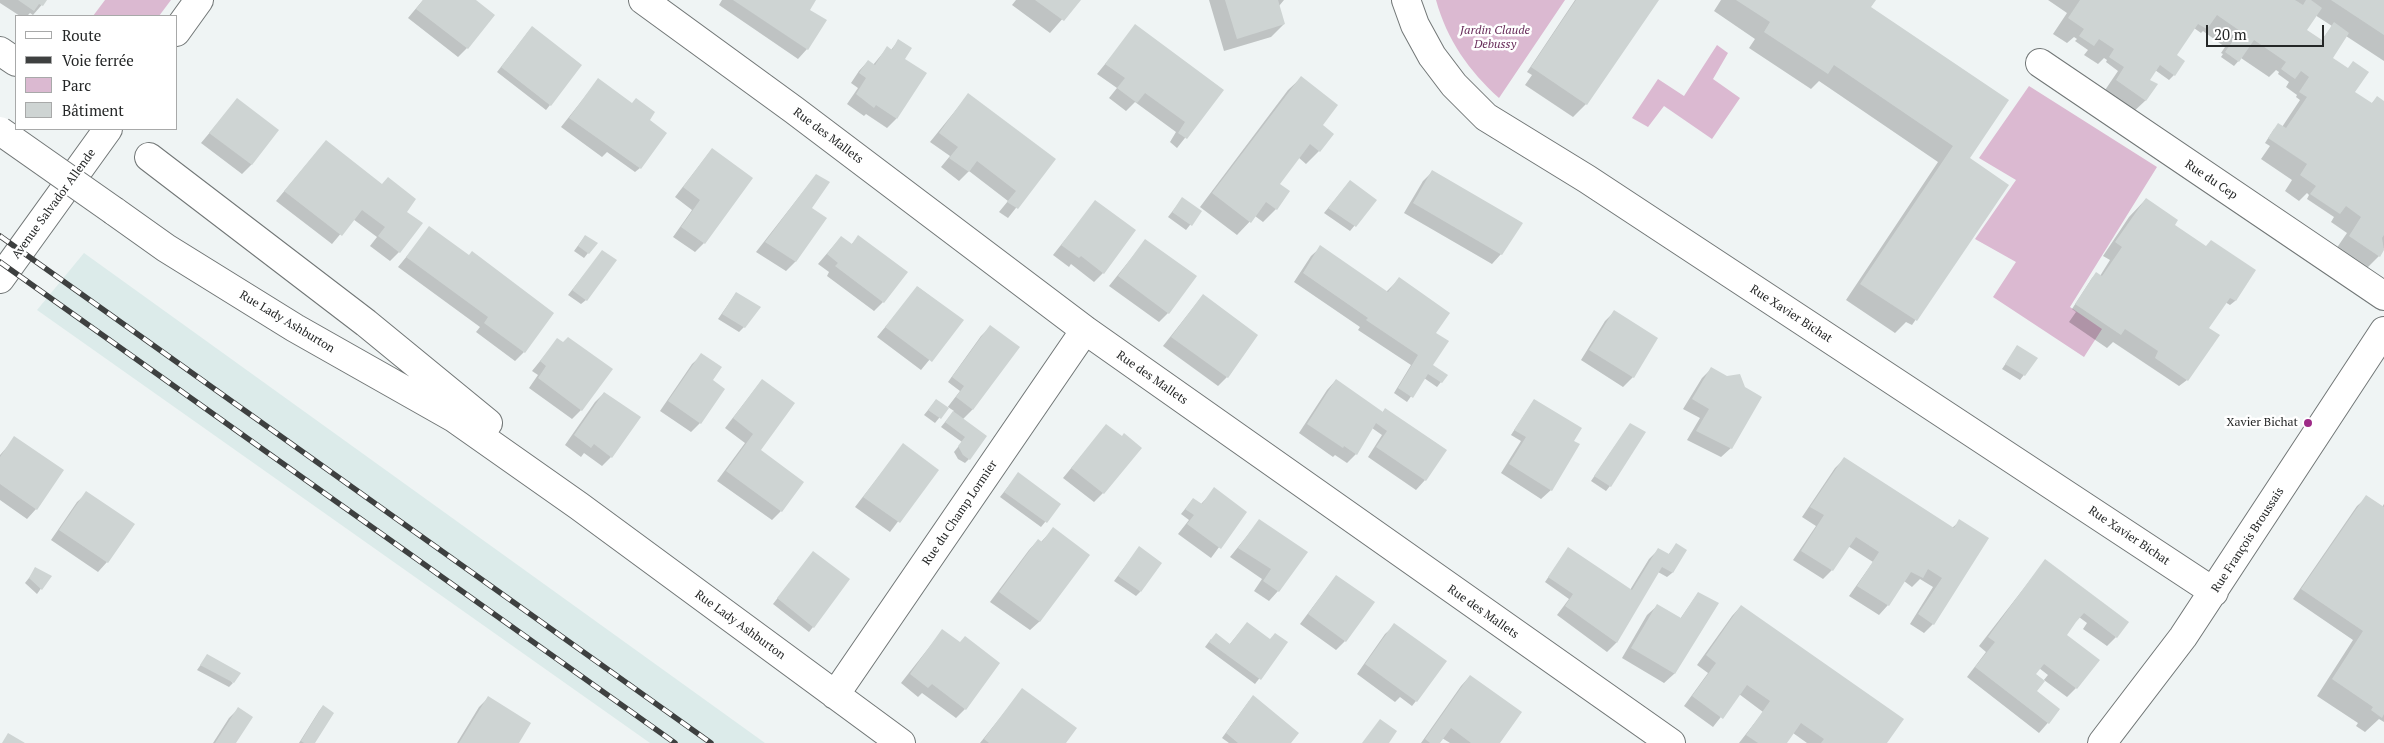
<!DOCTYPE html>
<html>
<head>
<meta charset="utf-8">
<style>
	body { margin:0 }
	#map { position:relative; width:2384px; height:743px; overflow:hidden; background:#eff4f4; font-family:"PT Serif",serif }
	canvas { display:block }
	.legend { position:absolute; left:15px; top:15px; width:162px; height:115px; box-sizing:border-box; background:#fff; border:1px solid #a8a9a9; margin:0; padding:6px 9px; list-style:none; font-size:15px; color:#252727 }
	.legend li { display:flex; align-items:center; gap:10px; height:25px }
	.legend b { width:25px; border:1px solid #a8a9a9 }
	.scale { position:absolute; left:2206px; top:25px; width:118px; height:22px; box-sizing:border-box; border:2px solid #252727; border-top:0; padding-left:6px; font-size:15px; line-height:18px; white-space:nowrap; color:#252727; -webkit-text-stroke:4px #fff; paint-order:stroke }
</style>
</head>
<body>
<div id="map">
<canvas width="2384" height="743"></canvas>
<ul class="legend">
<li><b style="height:6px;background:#fff"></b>Route</li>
<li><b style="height:6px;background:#3e4040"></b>Voie ferrée</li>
<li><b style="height:14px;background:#dbb9d1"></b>Parc</li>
<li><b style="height:14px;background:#ced4d3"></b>Bâtiment</li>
</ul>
<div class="scale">20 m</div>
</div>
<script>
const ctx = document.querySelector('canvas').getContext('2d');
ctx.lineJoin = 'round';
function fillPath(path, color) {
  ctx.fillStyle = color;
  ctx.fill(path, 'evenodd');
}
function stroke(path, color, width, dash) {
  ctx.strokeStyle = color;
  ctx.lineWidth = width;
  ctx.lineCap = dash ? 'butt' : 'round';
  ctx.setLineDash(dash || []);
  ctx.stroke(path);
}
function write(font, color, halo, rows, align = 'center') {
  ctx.font = font + ' "PT Serif",serif';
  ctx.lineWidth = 5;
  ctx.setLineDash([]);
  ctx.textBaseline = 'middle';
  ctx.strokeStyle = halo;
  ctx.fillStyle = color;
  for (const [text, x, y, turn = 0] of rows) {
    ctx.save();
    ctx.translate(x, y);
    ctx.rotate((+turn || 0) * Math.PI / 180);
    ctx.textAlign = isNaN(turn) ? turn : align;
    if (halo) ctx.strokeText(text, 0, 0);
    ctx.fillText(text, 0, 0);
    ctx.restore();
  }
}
fillPath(new Path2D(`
	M84,253L765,743H650L37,310Z`), '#dcebea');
fillPath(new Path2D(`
	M105,0H171L159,16H93Z
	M1436,0H1565L1499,98C1469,71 1447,40 1436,0Z
	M1717,45L1728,53L1713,79L1740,98L1712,139L1664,106L1648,127L1632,118L1658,79L1684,96Z
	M2029,86L2157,167L2070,307L2102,329L2084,357L1993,297L2016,262L1975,239L2016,180L1979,158Z`), '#dbb9d1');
fillPath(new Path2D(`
	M0,0H46L33,15L30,13L27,16H20L0,3Z
	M423,0H474L467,48L458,57L408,18Z
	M722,0H815L808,10L825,20L807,49L798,59L719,5Z
	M1016,0H1079L1050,33L1012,5Z
	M1209,0H1284L1279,6L1284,24L1271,37L1224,51Z
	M1575,0H1657L1586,104L1573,117L1525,85L1532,75L1527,72Z
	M1721,0H1875L1870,8L1969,158L2007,186L1912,325L1906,322L1895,333L1846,300L1938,162L1819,81L1811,89L1749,48L1755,39L1714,11Z
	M2048,0H2384V61L2346,36L2331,58L2354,93L2371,104L2377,98L2384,102V248L2379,256L2363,272L2334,252L2347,233L2331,222L2334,217L2307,199L2309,195L2307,193L2299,201L2285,191L2292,180L2261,159L2270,146L2265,143L2274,129L2282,127L2300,100L2296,97L2297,95L2286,87L2289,82L2278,74L2279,72L2276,70L2269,77L2241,58L2234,66L2221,57L2223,54L2221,53L2225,47L2203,31L2201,33L2194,28L2175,55L2183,61L2174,75L2169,80L2155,70L2149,80L2146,100L2130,115L2101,96L2118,71L2106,62L2107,60L2104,58L2098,64L2084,55L2088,50L2075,41L2077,39L2074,37L2067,43L2053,34L2067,13ZM2315,15L2332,26L2321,41L2305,30Z
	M1136,26L1223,90L1177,148L1170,142L1176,132L1135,102L1126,111L1109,98L1117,88L1097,74Z
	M528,32L550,105L546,110L497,72Z
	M898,41L904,58L896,119L887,128L866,114L864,116L847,104L858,88L851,83L859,71L868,61L873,65L887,48L891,50Z
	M1301,78L1322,126L1319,151L1306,164L1298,157L1278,184L1289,191L1276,209L1263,222L1255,216L1237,235L1200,207L1288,90Z
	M598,80L648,120L640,168L635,172L607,152L602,157L561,127Z
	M968,95L1054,160L1008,218L999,212L1008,201L969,171L959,181L941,167L950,156L930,142Z
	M237,100L252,164L242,174L201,143Z
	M326,141L406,212L399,252L390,261L370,246L377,237L353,219L332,244L276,201Z
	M712,149L704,243L695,252L673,237L692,210L675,197Z
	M1432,172L1501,254L1492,264L1404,213L1423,181Z
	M816,175L811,208L825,218L795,262L786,271L756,252Z
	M1350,181L1375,201L1350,231L1324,213Z
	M1182,199L1201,211L1186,230L1168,217Z
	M2146,199L2173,225L2205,247L2254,271L2235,301L2230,305L2225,302L2207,328L2187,380L2179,386L2113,342L2107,348L2069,322L2076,312L2072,309L2092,278L2096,274L2100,276L2110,260L2103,256L2129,217Z
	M1095,202L1103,273L1094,282L1071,264L1069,267L1053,255Z
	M430,228L524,352L515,361L476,332L480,327L398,267Z
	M585,236L588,253L584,258L574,251Z
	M841,237L851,245L858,237L883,302L874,311L827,276L829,272L818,264Z
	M1145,241L1168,313L1159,322L1109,286Z
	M1321,247L1386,292L1399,279L1434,333L1432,364L1441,382L1437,387L1424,378L1407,402L1394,393L1411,365L1358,330L1360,327L1294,282L1311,256Z
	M602,252L586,300L581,304L568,295Z
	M918,287L962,320L921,370L877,337Z
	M736,293L744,327L739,332L718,319Z
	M1203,295L1227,377L1218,386L1163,346Z
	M1614,312L1656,338L1633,377L1623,387L1581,360L1605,321Z
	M990,327L1018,347L972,410L963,419L969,459L965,463L958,459L954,452L962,442L941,427L954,411L948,407L935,423L924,415L936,400L947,408L960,391L948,382L981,336Z
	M557,340L581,410L572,419L529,388L538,375L532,371Z
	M2017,347L2036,359L2020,380L2002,369Z
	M702,355L711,380L700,423L691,432L660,411L692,364Z
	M1711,369L1731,448L1721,457L1687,440L1700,418L1683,409L1702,378Z
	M762,380L759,450L781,511L772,520L717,481L745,443L725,428Z
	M1336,380L1382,413L1385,409L1446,450L1425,480L1416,490L1368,457L1382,435L1372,428L1356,454L1347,463L1335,455L1333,457L1299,433L1327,390Z
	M604,393L611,457L602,466L584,453L581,457L565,445L595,402Z
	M1534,400L1551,490L1541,499L1501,473L1521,441L1511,435Z
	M1630,424L1610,486L1606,491L1591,481Z
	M1106,426L1103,493L1094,502L1063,478Z
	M15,438L36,509L27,519L0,500V455Z
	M903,445L937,470L890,532L855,507Z
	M1844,459L1952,528L1960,521L1933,624L1924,633L1910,624L1933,587L1920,579L1912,587L1904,581L1888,605L1879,615L1849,596L1873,562L1848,546L1832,570L1823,579L1793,560L1816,526L1802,517L1835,468Z
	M1018,474L1059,505L1041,527L1000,497Z
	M1215,489L1245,512L1211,558L1178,534L1189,520L1181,514L1193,499L1201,504Z
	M87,493L107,562L98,572L51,540L77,502Z
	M2367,497L2382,507L2384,504V722L2379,719L2365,732L2356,726L2358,723L2317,696L2353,640L2293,599L2357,506Z
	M1259,521L1278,591L1269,601L1254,591L1262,579L1230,557Z
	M1053,529L1040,621L1030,630L990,602L1029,550L1038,540L1041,542Z
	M1676,545L1685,551L1672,573L1667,577L1658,572L1616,643L1607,652L1557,615L1569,599L1545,582L1568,548L1630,590L1649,559L1658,550L1668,555Z
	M813,552V627L809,632L773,604Z
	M1135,553L1140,592L1136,596L1114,581Z
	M2045,561L2116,637L2107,646L2083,629L2087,623L2079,617L2058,642L2076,688L2067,697L2044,680L2035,692L2059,710L2039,733L1967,677L1986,652L1979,646ZM2039,668L2048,675L2043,681L2035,674Z
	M36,569L50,576L37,594L25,583Z
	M1336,576L1345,641L1336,650L1300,624Z
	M1698,593L1700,630L1674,674L1664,683L1622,658L1647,615L1657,606L1680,619Z
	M1741,606L1885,743H1807L1793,733L1786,743H1739L1763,712L1739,694L1713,727L1684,706L1708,673L1697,665L1732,616Z
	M1247,623L1270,640L1287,642L1255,684L1205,647L1211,639L1229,645Z
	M1395,625L1416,701L1412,706L1400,697L1395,702L1357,674L1385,634Z
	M942,631L965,709L956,718L922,693L918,697L901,683Z
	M207,656L233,683L229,687L197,670Z
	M1470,676L1498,743H1450L1442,738L1438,743H1421L1461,686Z
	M1022,690L1064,743H980Z
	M488,698L517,743H457L479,707Z
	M1249,701L1290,743H1229L1222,738Z
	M323,706L314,743H299L319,711Z
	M238,709L235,743H213L229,718Z`), '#0003');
fillPath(new Path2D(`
	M18,0H47L43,6L39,4L34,11Z
	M423,0H476L495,15L468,49L416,9Z
	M733,0H816L810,10L827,20L808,50Z
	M1035,0H1081L1064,21Z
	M1225,0H1278L1285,24L1237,39Z
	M1576,0H1659L1587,105L1531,67Z
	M1736,0H1876L1871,7L2009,100L1970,158L2009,185L1917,321L1860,284L1953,146L1834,65L1828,74L1764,32L1770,22Z
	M2080,0H2295L2303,5L2306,0H2311L2322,8L2307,30L2322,40L2334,22L2349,33L2333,58L2348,68L2353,61L2369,72L2355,92L2372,103L2377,96L2384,101V235L2382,238L2384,250L2380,257L2349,236L2361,217L2346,206L2340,214L2310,194L2316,186L2300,175L2307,164L2268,138L2278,123L2286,128L2307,97L2299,92L2309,77L2301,71L2295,79L2281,69L2286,62L2254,40L2239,62L2225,52L2240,31L2217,15L2207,29L2198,24L2177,55L2185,61L2175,76L2160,65L2150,80L2158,84L2146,101L2116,80L2124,67L2109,57L2114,49L2099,39L2094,46L2079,36L2084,29L2068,18Z
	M2331,0H2384V35Z
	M1135,24L1224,90L1187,139L1178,133L1185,122L1145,93L1137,103L1117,88L1125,78L1105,64Z
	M532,26L582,65L551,106L501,67Z
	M898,39L912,48L905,59L927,73L897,119L876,105L874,108L856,94L866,78L859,73L868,60L875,65L887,46L892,50Z
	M1301,76L1338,105L1323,125L1334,134L1320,152L1310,144L1280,184L1290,191L1277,210L1266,202L1251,223L1212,193Z
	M598,78L632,103L636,98L655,112L650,120L667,133L641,169L569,118Z
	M968,93L1056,159L1018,209L1007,202L1016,191L977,161L969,172L949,158L958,147L939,133Z
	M237,98L279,130L252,165L209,133Z
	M326,140L382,184L388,177L416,199L407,212L423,223L400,253L378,236L385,227L362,210L342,236L284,191Z
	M712,148L753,178L705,244L681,227L700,200L683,187Z
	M1432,170L1523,223L1502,255L1413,203Z
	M816,174L830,182L812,208L827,218L796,262L765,242Z
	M1350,180L1377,200L1356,227L1328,208Z
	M1182,197L1202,211L1192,226L1172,212Z
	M2146,198L2178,220L2175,225L2206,246L2211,240L2256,270L2236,301L2230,298L2209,328L2220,335L2188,381L2155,358L2158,351L2125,329L2121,335L2075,304L2096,272L2102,276L2122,247L2115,242Z
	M1095,200L1136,230L1104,274L1081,256L1079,258L1061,245Z
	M429,226L469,255L472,251L554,313L525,353L484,323L488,317L406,257Z
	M585,235L598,243L589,254L578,246Z
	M858,235L908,272L884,303L835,266L838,263L827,254L841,236L852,244Z
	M1145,239L1197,276L1169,314L1118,276Z
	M1320,245L1388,292L1399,277L1450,313L1436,333L1449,341L1433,365L1448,375L1442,383L1428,374L1413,398L1398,388L1418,355L1366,320L1368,318L1303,273Z
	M602,250L617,260L587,301L572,290Z
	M917,286L964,320L932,362L885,327Z
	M736,292L761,307L745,328L722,314Z
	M1203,294L1258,335L1228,378L1171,337Z
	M1614,310L1658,338L1634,378L1589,350Z
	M990,325L1020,347L973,410L956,397L964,386L952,377Z
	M568,337L613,369L582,411L538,378L546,366L540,361L557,338L563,342Z
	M2017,345L2038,358L2025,376L2005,364Z
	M701,353L722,367L713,380L725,389L701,424L668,401Z
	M1711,367L1727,376L1740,374L1745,387L1762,397L1732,449L1696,431L1709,409L1692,399Z
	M762,379L795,403L761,450L804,482L782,512L726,471L753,434L733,418Z
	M1336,379L1383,412L1385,408L1447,450L1426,481L1376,447L1387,431L1376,423L1357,455L1344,446L1343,448L1307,424Z
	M604,392L641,417L612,458L594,444L591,448L574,435Z
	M936,399L949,408L941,419L928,410Z
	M1534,399L1582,428L1574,441L1580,444L1552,491L1509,464L1526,437L1514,430Z
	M953,411L987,436L970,460L963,455L958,446L965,437L945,422Z
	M1630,423L1646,432L1611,487L1594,476Z
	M1106,424L1122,436L1124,433L1142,448L1104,494L1071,468Z
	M14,436L64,470L37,510L0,484V457Z
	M903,443L939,470L900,523L863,497Z
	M1844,457L1954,528L1959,519L1989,538L1934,625L1918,614L1942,578L1928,569L1923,578L1911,572L1889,606L1857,586L1879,552L1856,537L1833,571L1801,551L1824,515L1810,507Z
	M1018,472L1061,504L1047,523L1004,492Z
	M1214,487L1247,512L1221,549L1187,524L1194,515L1185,509L1193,498L1202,504Z
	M86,491L135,524L108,563L59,530Z
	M2366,495L2384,507V714L2382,718L2371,710L2373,707L2332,679L2363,631L2301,589Z
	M1259,519L1308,552L1279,592L1263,581L1271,569L1238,548Z
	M1053,527L1090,555L1040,622L999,592L1038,539L1042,542Z
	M1676,543L1687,550L1673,573L1662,567L1617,643L1565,606L1573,594L1548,577L1568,547L1632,590L1658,548L1669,554Z
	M1139,546L1162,563L1141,592L1118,576Z
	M813,551L850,579L814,628L777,598Z
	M2045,559L2129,622L2117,638L2084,613L2076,622L2067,635L2100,660L2077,689L2044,664L2036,674L2045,681L2037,691L2060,709L2049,724L1975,667L1995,642L1988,637Z
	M35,567L52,576L42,590L29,578Z
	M1336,575L1375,602L1346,642L1308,614Z
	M1698,592L1719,603L1675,674L1631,648L1657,604L1681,618Z
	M1741,605L1904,719L1887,743H1821L1824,739L1801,723L1787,743H1758L1746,735L1770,701L1747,685L1723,719L1692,696L1716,663L1706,655Z
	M1247,622L1270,639L1275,633L1288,642L1261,680L1209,642L1216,633L1230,644Z
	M1394,623L1447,661L1417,702L1365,664Z
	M942,629L960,642L965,636L1000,663L966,710L932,684L928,688L910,674Z
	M207,654L241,673L234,683L200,665Z
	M1470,675L1522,712L1500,743H1471L1451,728L1440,743H1430L1425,739Z
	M1022,688L1077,728L1066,743H989L984,739Z
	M1253,695L1299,733L1291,743H1238L1226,733Z
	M488,696L531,723L519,743H459Z
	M323,705L334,713L315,743H304L301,741Z
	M238,707L253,717L236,743H215Z
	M1380,719L1397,731L1389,743H1362Z
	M8,733L25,743H2Z`), '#ced4d3');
const minor = new Path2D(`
	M643,0L794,110L1085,330L1671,743
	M1406,0L1415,25L1432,56L1454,85L1486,117L1587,179L2214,592
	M176,32L199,0
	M0,51L16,62
	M2040,63L2384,296
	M149,157L366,323L488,423
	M114,211L166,248L295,328L454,418L579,506L901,743
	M0,279L108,129
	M835,695L1085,330
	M2102,743L2183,637L2384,331`);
stroke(minor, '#717676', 30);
stroke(minor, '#fff', 28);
const rail = new Path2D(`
	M0,236L711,743
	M0,262L675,743`);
stroke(rail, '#3e4040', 5.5);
stroke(rail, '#fff', 4, [11]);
const minorBridge = new Path2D(`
	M0,131L114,211`);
stroke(minorBridge, '#717676', 30, []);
stroke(minorBridge, '#fff', 28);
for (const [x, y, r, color] of [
	[2308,423,5,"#9e2b87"]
]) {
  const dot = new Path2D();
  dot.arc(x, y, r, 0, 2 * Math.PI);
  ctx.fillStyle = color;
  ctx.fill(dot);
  stroke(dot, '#fff', 2);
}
write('italic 12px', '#682d5a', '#fff', [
	["Jardin Claude",1495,31],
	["Debussy",1495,45]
]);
write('12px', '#252727', '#fff', [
	["Rue des Mallets",828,136,37],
	["Rue du Cep",2211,180,34],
	["Avenue Salvador Allende",54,204,-54],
	["Rue Xavier Bichat",1791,314,33],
	["Rue Lady Ashburton",287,322,31],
	["Rue des Mallets",1152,378,35],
	["Rue du Champ Lormier",960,513,-56],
	["Rue Xavier Bichat",2129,536,34],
	["Rue François Broussais",2248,540,-57],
	["Rue des Mallets",1483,612,35],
	["Rue Lady Ashburton",740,625,36]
]);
write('12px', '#252727', '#fff', [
	["Xavier Bichat",2298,423]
], 'right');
</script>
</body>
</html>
